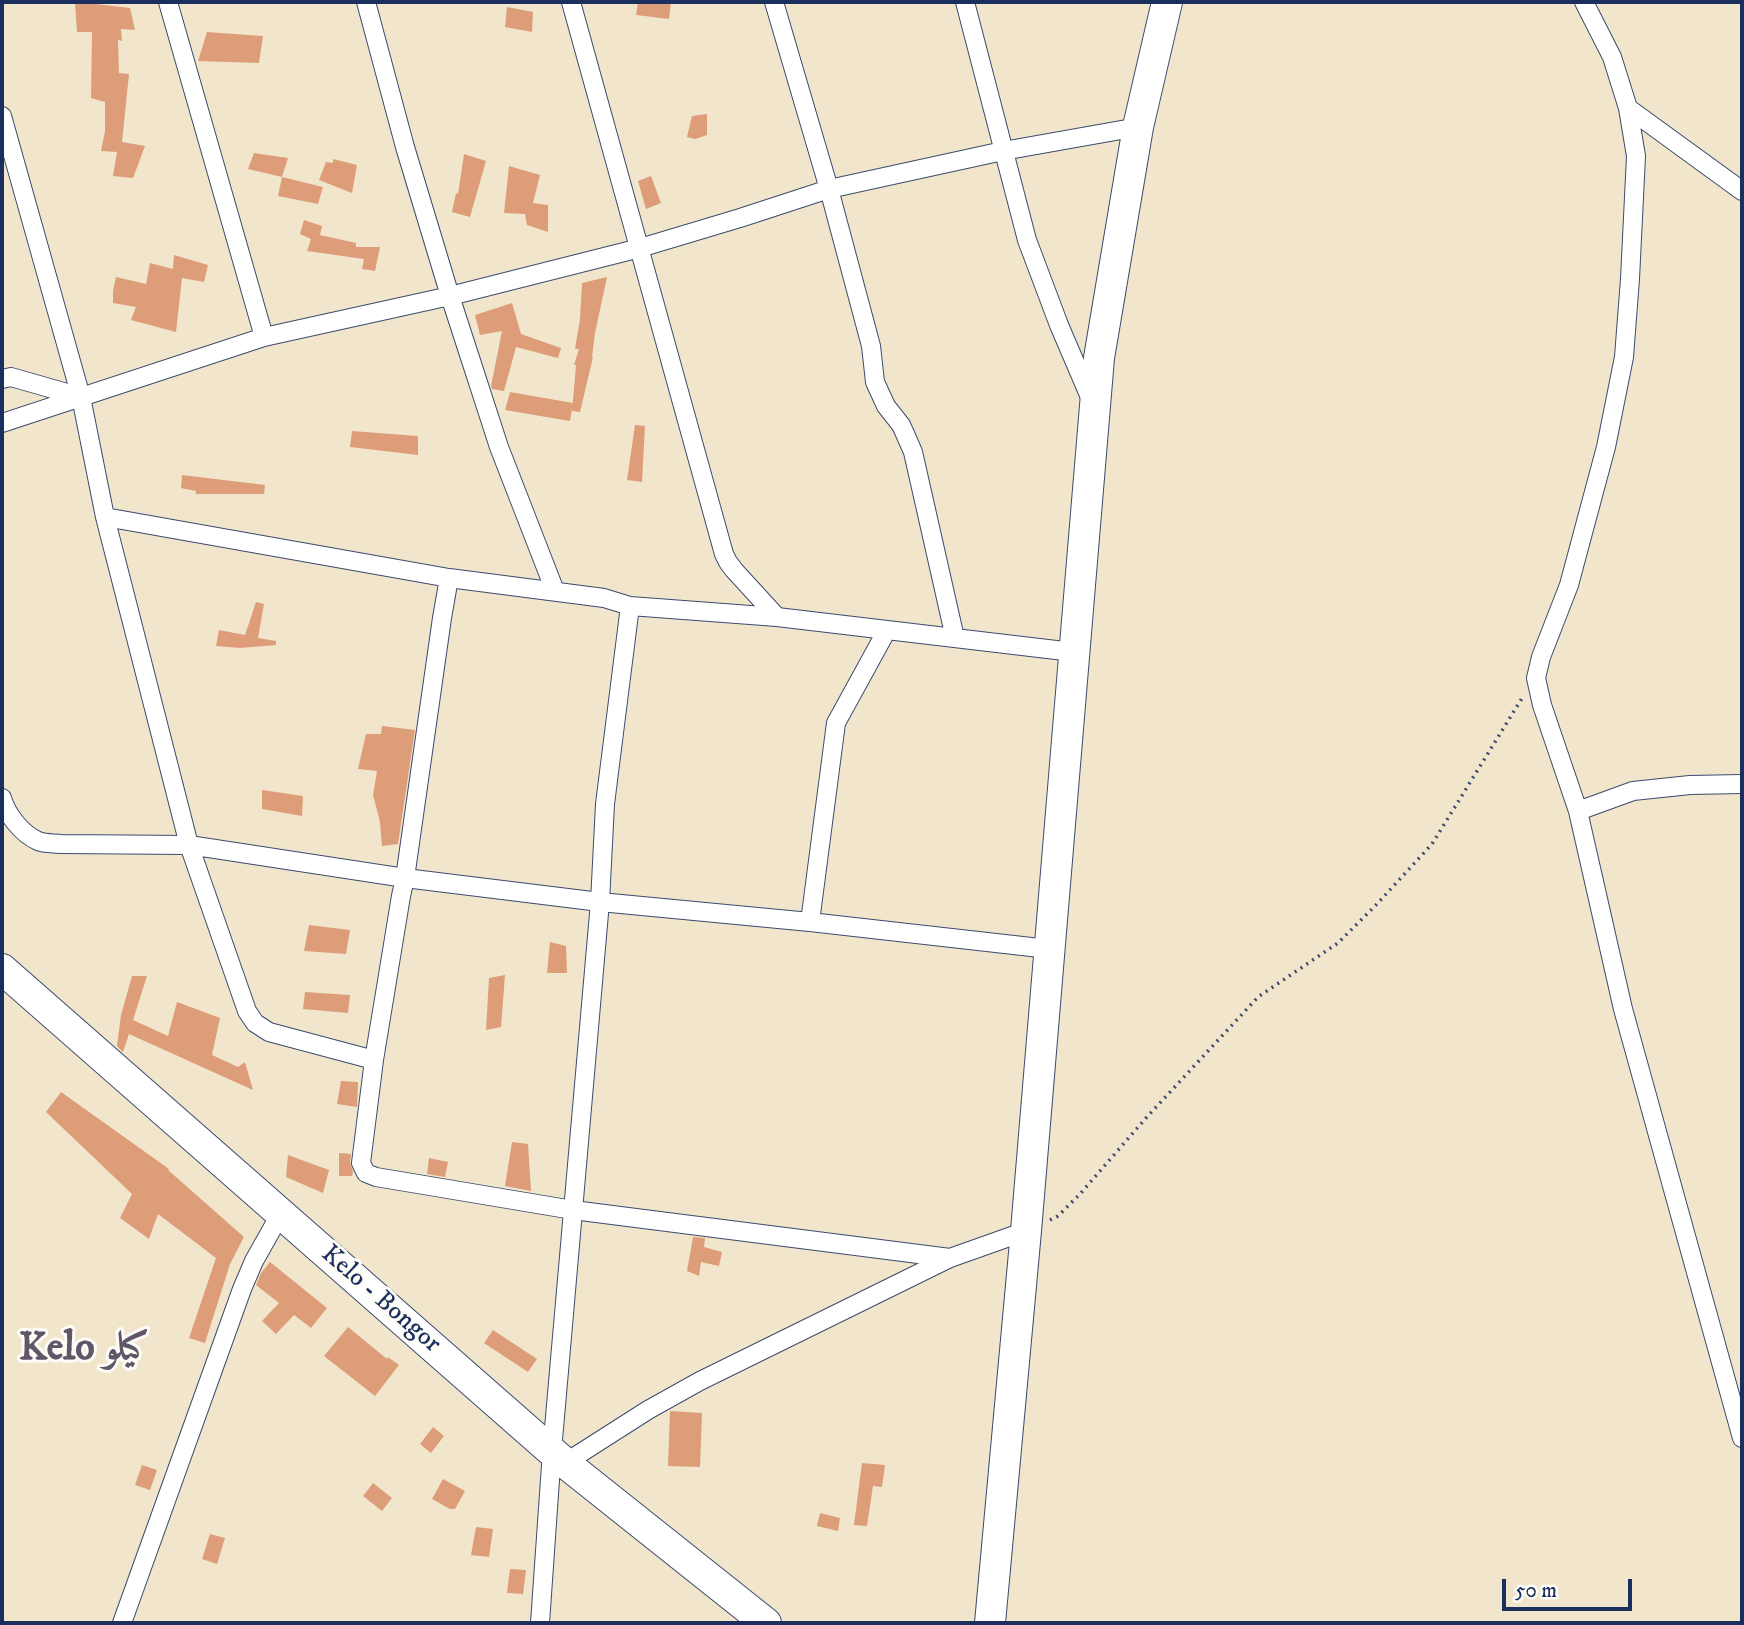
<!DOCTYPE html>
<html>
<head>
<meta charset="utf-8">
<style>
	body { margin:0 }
	#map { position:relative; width:1744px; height:1625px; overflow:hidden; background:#f1e6cc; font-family:"IM FELL DW Pica",serif }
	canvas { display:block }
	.frame { position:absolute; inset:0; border:4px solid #1b2f5e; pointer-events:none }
	.scale { position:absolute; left:1502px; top:1579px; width:130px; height:32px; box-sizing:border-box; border:4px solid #1b2f5e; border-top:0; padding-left:9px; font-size:21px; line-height:24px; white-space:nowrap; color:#1b2f5e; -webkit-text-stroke:5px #fdfcf7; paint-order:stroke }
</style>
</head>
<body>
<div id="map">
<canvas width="1744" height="1625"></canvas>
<div class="frame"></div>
<div class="scale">50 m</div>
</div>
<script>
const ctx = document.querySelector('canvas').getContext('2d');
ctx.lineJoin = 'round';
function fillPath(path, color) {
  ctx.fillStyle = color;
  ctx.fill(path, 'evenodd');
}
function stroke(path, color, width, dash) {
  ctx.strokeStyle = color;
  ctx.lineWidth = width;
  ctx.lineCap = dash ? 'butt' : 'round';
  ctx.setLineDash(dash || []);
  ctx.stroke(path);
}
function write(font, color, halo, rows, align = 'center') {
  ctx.font = font + ' "IM FELL DW Pica",Amiri,serif';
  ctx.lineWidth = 6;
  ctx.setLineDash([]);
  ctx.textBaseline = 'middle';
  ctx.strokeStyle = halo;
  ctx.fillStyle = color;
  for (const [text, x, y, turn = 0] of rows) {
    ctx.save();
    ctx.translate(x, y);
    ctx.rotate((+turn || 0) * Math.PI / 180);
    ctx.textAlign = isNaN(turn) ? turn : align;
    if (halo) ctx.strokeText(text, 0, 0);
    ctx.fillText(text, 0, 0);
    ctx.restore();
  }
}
fillPath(new Path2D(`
	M75,2H96V4L130,8L135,30L121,29L122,41L118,40L119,73L129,74L122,142L145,146L133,178L113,176L117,152L101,151L105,131V102L91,98L92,32H77Z
	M638,2H671L669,19L636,15Z
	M507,7L533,12L532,32L505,27Z
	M207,32L263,36L259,63L198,61Z
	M707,114V135L695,139L687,137L692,116Z
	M254,153L288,158L282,177L248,169Z
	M464,154L486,161L470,217L452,212L456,193L458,194Z
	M333,159L357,165L352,193L319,180L326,162L333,163Z
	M509,166L540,175L533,203L548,205V232L527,225L525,214L504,213Z
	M651,176L661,203L646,209L638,181Z
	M282,177L323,187L318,204L278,196Z
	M304,220L322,226L320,235L356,243V247H380L375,271L362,269L364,259L307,251L311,239L300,234Z
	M174,255L208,265L204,282L182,278L176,332L131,320L136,307L113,303V291L116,277L146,284L150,263L173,269Z
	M607,277L595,333L592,357H593L580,412L572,411L576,365H574L579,349H575L580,319L582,283Z
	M512,303L521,334L561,348L558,358L516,347L504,391L492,389L491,386L502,331L480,335L475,315Z
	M510,392L573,403L570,421L505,410Z
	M635,425L645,426L642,482L627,480Z
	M352,431L418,436V455L350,447Z
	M182,475L265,485L264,494H196V491L181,488Z
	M256,602L264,604L258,638L276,641V645L240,648L216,646L219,630L245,635Z
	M382,726L415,730L398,844L382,846L380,822L373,795L377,771L358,769L366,734H381Z
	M262,790L303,796L302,816L262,809Z
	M309,925L350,930L346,954L304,951Z
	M550,942L566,946L567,973H547Z
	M505,975L501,1027L486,1030L489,978Z
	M132,976H147L133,1020L168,1036L177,1002L220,1018L212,1055L238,1067L245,1062L253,1090L129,1034L123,1052L117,1046L121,1015Z
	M305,992L350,995L348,1013L303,1009Z
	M341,1081L358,1082L357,1107L337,1104Z
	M61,1092L169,1169L168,1170L244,1237L230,1264L205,1343L189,1338L216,1258L158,1214L149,1239L120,1218L132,1194L46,1112Z
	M512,1142L528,1144L531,1191L505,1186Z
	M339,1153L351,1154L350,1162L353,1172L352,1176H339Z
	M288,1155L329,1170L323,1193L286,1177Z
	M429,1158L448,1162L445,1177L427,1174Z
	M693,1237L705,1238L704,1247L722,1252L719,1266L701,1262L699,1276L687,1271Z
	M270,1262L327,1308L311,1328L294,1315L276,1334L262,1321L279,1303L256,1285L261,1273Z
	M348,1327L387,1359L388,1357L399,1365L375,1396L324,1356Z
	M493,1330L537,1359L528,1372L484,1343Z
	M670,1411L702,1413L700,1467L668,1466Z
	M433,1427L444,1436L431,1453L420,1444Z
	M862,1463L885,1465L882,1487L873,1486L867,1526L854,1525Z
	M142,1465L157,1470L150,1490L135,1485Z
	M443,1479L465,1491L455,1509H450L432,1499Z
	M373,1483L392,1498L382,1511L363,1496Z
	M820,1513L840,1518L838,1531L817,1526Z
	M476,1527L493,1529L489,1557L471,1555Z
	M210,1534L225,1538L217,1564L202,1559Z
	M510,1569L526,1570L523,1594L507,1593Z`), '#dd9d79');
const minor = new Path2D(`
	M168,2L264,337
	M366,2L405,147L450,296L499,447L555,591
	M571,2L724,554L728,562L734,570L777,617
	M774,2L829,189L871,346L875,382L886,406L901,425L906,436L913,452L955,638
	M965,2L1027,240L1059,325L1092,402
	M1584,2L1612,57L1628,108L1636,156L1630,279L1624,357L1606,447L1569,585L1541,657L1536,678L1542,705L1578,811L1623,1009L1742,1438
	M1628,108L1742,191
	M2,116L81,397L105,517L189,845L247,1011L255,1023L269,1032L374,1060
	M2,379L11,377L81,397
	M2,423L264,337L450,296L640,248L740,218L829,189L1003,151L1138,127
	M105,517L449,578L604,598L630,606L777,617L1073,652
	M449,578L442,618L405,878L401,896L374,1060L361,1163L366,1173L376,1177L573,1210L950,1258
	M2,798C7,815 22,834 38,841C45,844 54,843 61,844L189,845L405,878L600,902L810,922L1049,949
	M1578,811L1633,791L1690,785L1742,784
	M810,922L836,723L887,630
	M565,1463L648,1410L700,1381L950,1258L1026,1231
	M122,1623L242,1289L254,1261L281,1213
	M540,1623L552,1451L600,902L605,804L630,606`);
const trunk = new Path2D(`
	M2,969L565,1463L766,1623
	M990,1623L1026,1231L1099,358L1138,127L1167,2`);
stroke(minor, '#3b4a6e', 20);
stroke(trunk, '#3b4a6e', 32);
stroke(new Path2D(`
	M1050,1220L1058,1216L1080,1194L1146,1118L1258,997L1338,943L1377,904L1432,844L1524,695`), '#3b4a6e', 3.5, [2, 5]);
stroke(minor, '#fff', 18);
stroke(trunk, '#fff', 30);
write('26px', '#1b2f5e', '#fdfcf7', [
	["Kelo - Bongor",380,1300,41]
]);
write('bold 40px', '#5f5667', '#fdfcf7', [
	["Kelo كيلو",84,1351]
]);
</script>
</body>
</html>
